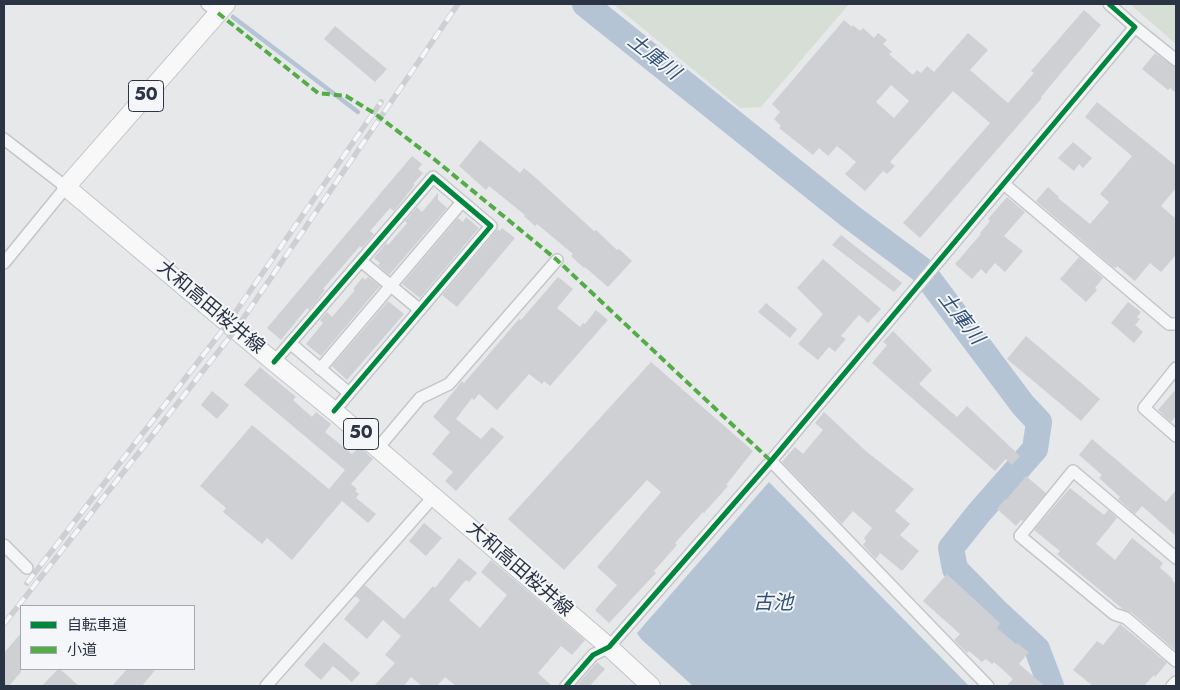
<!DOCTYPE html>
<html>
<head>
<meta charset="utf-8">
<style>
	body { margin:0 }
	#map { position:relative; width:1180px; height:690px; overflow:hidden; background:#e6e8ea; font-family:Jost,"Noto Sans JP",sans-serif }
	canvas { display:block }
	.frame { position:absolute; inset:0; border:5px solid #2b3445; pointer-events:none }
	.legend { position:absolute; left:20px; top:605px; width:175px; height:65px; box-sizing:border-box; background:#f4f6f9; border:1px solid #a4a8b1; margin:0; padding:6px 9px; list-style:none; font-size:15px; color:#2b3445 }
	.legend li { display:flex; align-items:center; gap:10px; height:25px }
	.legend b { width:25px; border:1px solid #a4a8b1 }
</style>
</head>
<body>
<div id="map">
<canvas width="1180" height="690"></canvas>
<div class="frame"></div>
<ul class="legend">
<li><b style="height:6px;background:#00873e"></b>自転車道</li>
<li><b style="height:6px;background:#54ac47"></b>小道</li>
</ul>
</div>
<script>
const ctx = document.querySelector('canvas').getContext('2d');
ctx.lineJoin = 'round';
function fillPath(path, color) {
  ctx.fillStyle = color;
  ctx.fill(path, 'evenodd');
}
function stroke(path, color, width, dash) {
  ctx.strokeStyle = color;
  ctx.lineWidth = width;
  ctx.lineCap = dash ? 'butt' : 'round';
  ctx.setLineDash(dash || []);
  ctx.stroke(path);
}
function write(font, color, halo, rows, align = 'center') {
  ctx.font = font + ' Jost,"Noto Sans JP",sans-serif';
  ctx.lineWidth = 4;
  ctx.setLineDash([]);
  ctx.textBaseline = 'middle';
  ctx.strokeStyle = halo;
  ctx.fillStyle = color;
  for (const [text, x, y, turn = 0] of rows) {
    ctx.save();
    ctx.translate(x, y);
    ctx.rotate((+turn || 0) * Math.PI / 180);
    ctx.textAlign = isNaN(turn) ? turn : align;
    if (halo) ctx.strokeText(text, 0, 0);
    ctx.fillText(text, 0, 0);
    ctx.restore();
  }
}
fillPath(new Path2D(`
	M613,4H849L761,107L740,108Z
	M1130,4H1176V44Z`), '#d6ded6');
fillPath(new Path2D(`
	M769,482L969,686H693L641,639L637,633Z`), '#b4c4d5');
stroke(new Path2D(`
	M233,17L358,112`), '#b4c4d5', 4.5);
stroke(new Path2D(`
	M585,4L851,217L922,270L1023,405L1039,422L1035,449L978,514L951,548L955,569L997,612L1037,649L1051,686`), '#b4c4d5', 26);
fillPath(new Path2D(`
	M1084,10L1101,25L1041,97L1042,98L920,238L903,223L990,123L953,91L890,162L895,166L887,174L883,171L865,191L845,174L856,162L837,146L828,156L819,148L813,155L779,128L781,126L774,119L780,112L772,104L844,20L852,27L853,25L860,31L863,28L874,38L878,33L887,40L883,44L892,52L889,54L913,75L917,70L921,73L927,66L934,72L968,33L988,50L970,70L1008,103L1034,73L1031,71ZM891,85L909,101L894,118L876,102Z
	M335,26L387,69L375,82L324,39Z
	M1155,53L1176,68V93L1170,88L1168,90L1142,69Z
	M1097,102L1176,166V188L1161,206L1176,219V255L1161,272L1150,263L1135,281L1117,266L1116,268L1113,267L1036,201L1048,187L1059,197L1058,198L1090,224L1109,202L1100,194L1132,156L1085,117Z
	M480,140L520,173L524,168L536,178L594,231L596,230L617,250L619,249L632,261L608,287L585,267L584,268L571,256L573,254L537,224L535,226L524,216L525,215L489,186L486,190L459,166Z
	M1073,142L1092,158L1083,168L1079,164L1074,171L1058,158Z
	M412,156L422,164L418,169L423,173L414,183V186L394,211L390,208L370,231L374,234L362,248L360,246L323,289L325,290L315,303L309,310L307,308L281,340L267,328Z
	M438,193V200L447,208L389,275L378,265L380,263L374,258L386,243L388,245L407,223L405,221L417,207L422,212Z
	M1007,197L1025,212L1004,236L1023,251L1005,272L995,263L986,274L981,269L972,279L955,264L981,234L980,233L990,221L988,219Z
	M466,217L479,228L420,298L402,284L458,218L463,222Z
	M502,228L515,238L457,307L442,295L498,229L500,231Z
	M841,235L902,283L894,292L832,245Z
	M1079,257L1103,278L1095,288L1097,290L1086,302L1060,279Z
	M823,259L881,309L868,323L859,315L841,336L846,339L835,352L829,347L818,360L798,344L823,314L797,288Z
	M363,277L365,280L368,277L380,286L321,356L306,344L323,323L320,320L327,312L332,317L355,290L353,289Z
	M558,277L573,289L557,308L580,327L583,323L585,324L596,310L608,320L550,386L544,381L542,384L529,374L497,410L479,394L474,400L472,398L456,419L481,439L492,427L504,437L456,491L445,481L453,472L432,454L450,432L433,417L462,381L464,383L519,319L521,320Z
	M388,301L404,314L347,380L332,366Z
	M1128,302L1141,312L1137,317L1140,319L1135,325L1143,332L1134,343L1111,323Z
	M766,303L797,329L790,338L758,312Z
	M893,331L932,370L919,384L957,417L967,406L1020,456L1012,465L1006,459L995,471L872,363L887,345L883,342Z
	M1026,336L1100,399L1081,421L1007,359Z
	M651,362L753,451L726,485L728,486L704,513L703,512L675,543L677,545L654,571L656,573L609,623L595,610L617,585L597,567L661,492L647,480L564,570L508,519Z
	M260,367L296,397L293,400L312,417L316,412L331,424L325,432L352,454L357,449L359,450L361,448L373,459L351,484L357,489L355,491L359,494L356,498L376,514L368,523L342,501L292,560L267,538L262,544L223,512L226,508L200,486L252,425L329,489L345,470L244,385Z
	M1176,389V416L1171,422L1158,410Z
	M212,391L229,405L217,419L201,405Z
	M824,412L867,452L914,489L895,511L910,524L900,535L919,551L902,571L880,553L876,559L863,545L866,541L864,538L872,528L853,511L842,524L782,462L795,447L803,454L823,430L815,423Z
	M1092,439L1166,502L1176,490V536L1142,506L1135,514L1118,499L1120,497L1099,478L1102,475L1079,455Z
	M1026,476L1046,493L1023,521L1021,520L1016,526L997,509L1005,499L1006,500Z
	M1070,488L1104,515L1108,510L1117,518L1096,544L1115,560L1132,538L1163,563L1160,568L1173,579L1172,580L1176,584V651L1131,612L1124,610L1072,567L1057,554L1060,551L1034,530Z
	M424,523L442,538L426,556L409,541Z
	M459,558L477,573L469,582L466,580L449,600L480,628L507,595L481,572L491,560L585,640L572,655L561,646L538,673L552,686H456L445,677L437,686H422L411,677L404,686H374L395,663L385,655L401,636L383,620L367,639L344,619L360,600L355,596L365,585L404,619L433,586L435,588Z
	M947,574L1000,623L997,628L1016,644L1017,643L1029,652L1019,664L1045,686H1006L1013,679L994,662L992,664L986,659L982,662L969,651L967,653L954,640L960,634L923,601Z
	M1120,624L1167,663L1155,677L1154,675L1144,686H1093L1073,670L1097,641L1103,645Z
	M21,633V672L9,686H4V653Z
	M324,642L360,673L352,682L333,666L321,680L304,665Z
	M597,662L605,669L590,686H576Z
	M58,669H60L79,686H42Z
	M127,669H156L142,686H112Z`), '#ced0d3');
const street = new Path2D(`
	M207,4L218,13
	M1135,27L1176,60
	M4,139L66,187L4,263
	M1004,184L1169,324H1176
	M361,261L420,310
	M290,343L349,393
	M274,362L433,177L491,226L334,411
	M1176,368L1144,408L1176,436
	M320,369L462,202
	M378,448L420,398L449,384L557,260
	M771,461L988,686
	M4,545L27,568
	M1176,558L1073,471L1020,536L1114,614L1126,618L1176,661
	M266,686L434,496
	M566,686L593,655L609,647L771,461L1135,27L1109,4
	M1172,686L1176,682`);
const primary = new Path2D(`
	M226,4L66,187L274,362L334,411L609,647L651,686`);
stroke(street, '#c4c6c8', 14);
stroke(primary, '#c2c5c8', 20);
stroke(street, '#f5f6f7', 11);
stroke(primary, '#f8f8f8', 18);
const rail = new Path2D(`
	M27,583L228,323L381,102
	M4,624L236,329L458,4`);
stroke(rail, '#cecfd2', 5.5);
stroke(rail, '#f4f6f9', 4, [11]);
stroke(new Path2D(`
	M218,13L318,93L346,96L374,113L434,159L557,260L771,461`), '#54ac47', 4, [8, 4]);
stroke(new Path2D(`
	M274,362L433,177L491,226L334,411
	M566,686L593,655L609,647L771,461L1135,27L1109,4`), '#00873e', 5);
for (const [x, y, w] of [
	[146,96,35],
	[361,434,35]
]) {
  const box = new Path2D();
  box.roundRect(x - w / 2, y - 15.5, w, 31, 4);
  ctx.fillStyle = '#f4f6f9';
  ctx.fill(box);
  stroke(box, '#2b3445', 1);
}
write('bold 18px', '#2b3445', null, [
	["50",146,96],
	["50",361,434]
]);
write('19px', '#2b3445', '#f4f6f9', [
	["大和高田桜井線",210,308,40],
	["大和高田桜井線",519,570,41]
]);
write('italic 20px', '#34527a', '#f4f6f9', [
	["土庫川",653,58,38],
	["土庫川",960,319,52],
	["古池",773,604]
]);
</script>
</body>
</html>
